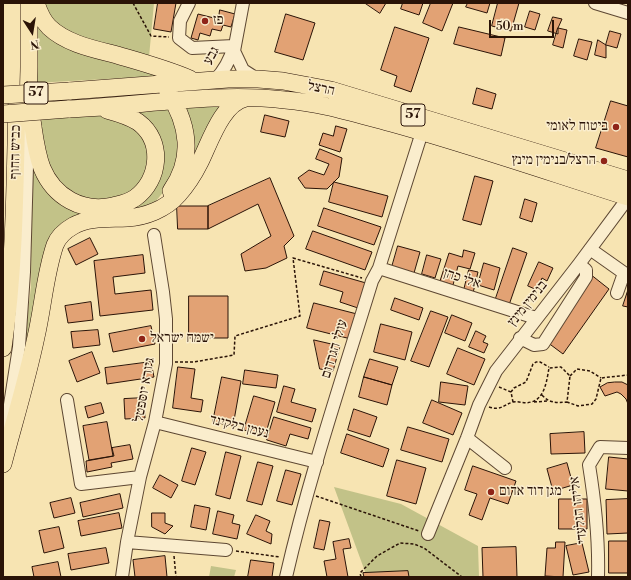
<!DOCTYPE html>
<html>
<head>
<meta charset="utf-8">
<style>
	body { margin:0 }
	#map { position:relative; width:631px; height:580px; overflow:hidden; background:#f7e4b2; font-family:"Libre Bodoni",serif }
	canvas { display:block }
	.frame { position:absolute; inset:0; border:4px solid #2a1307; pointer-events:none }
	.north { position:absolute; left:12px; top:12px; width:40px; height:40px; -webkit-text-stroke:3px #faedcd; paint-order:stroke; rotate:168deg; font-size:11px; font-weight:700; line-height:16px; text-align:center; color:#2a1307 }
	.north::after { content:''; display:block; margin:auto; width:14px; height:18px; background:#2a1307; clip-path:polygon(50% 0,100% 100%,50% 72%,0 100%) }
	.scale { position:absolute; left:489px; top:20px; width:65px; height:18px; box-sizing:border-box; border:2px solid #2a1307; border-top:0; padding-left:5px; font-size:12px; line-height:14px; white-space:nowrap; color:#2a1307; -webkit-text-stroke:3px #faedcd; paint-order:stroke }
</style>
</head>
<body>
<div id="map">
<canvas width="631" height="580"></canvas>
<div class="frame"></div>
<div class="north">N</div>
<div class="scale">50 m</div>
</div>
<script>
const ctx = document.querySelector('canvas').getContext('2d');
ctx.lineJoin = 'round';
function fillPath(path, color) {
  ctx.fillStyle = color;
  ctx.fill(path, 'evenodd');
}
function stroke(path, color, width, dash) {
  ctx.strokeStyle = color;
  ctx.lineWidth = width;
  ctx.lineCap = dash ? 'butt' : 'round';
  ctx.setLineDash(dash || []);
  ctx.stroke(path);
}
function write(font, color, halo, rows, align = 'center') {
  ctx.font = font + ' "Libre Bodoni","Frank Ruhl Libre",serif';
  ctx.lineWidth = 3;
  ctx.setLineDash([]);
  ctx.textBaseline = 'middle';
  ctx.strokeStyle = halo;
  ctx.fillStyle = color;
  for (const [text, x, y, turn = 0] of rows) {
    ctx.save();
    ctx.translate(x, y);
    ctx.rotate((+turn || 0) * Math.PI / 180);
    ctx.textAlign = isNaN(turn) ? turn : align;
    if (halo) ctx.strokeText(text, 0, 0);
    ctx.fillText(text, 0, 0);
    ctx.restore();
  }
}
fillPath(new Path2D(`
	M44,3H154L149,57L89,40L54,25Z
	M33,10L38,21L160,76L35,83Z
	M215,102L223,110L207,139L189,161L177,103Z
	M169,105L182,143L169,185L156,201L146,208L62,228L19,384L31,287L32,153L44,182L118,210L161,158L118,111Z
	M89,113L117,119L140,132L151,158L137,189L115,200L77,199L53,177L39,131L42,118Z
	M334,487L401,504L478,546L479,577H367Z
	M211,566L236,570L234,577H209Z`), '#c2c288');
const building = new Path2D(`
	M158,3H176L171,32L154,29Z
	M365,3H386L380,13Z
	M403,3H423L419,15L401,9Z
	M431,3H453L442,31L423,23Z
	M468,3H490L487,13L466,7Z
	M498,3H519L511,31L492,26Z
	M220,10L235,14L231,27L223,25L221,31L212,29L210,36L200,33L198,40L191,38L198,14L218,19Z
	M530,11L540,14L535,30L525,27Z
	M286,14L315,23L303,60L275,52Z
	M553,17L562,19L558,28V34L548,31Z
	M395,27L429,38L411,92L394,86L397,76L381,70Z
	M459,27L505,38L501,56L454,44Z
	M558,28L567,30L563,48L553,45Z
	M610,31L621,34L617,48L606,45Z
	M579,39L592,42L587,60L574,56Z
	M598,40L606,45V58L595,55Z
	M477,88L496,94L492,109L473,104Z
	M611,101L628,106V157L596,148Z
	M265,115L289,121L285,137L261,132Z
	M336,126L347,129L340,152L319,145L323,133L333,136Z
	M320,149L342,158L339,177L327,189L305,188L298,178L309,170L324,175L329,164L316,159Z
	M475,176L493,181L481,225L463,220Z
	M270,178L294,236L284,246L287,258L266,268L245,271L241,254L271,236L258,204L208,229V206Z
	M334,182L388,196L382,217L329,202Z
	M525,199L537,203L532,222L520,218Z
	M177,206H208V229H178Z
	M324,208L381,227L374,245L318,226Z
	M313,231L372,252L365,270L306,249Z
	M90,238L98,254L76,265L68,249Z
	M398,246L420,252L414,273L392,267Z
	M513,248L527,253L509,305L495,301Z
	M464,250L475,253L470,269L458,266L453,285L440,281L449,253L462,257Z
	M143,255L145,273L113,277L115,294L151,290L153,310L100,316L94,261Z
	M427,255L441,259L435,278L422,274Z
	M539,262L553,268L547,281L542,278L537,290L528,286Z
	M484,263L500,268L494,290L478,285Z
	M469,270L478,272L473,293L464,290Z
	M324,271L366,283L358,308L340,302L343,292L320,285Z
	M590,274L609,289L563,354L547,342Z
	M628,290V307L623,306Z
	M189,296H228V338H189Z
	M395,298L423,308L419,320L391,310Z
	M91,302L93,320L68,323L65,306Z
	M314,303L357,314L351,339L307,328Z
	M431,311L448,317L429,367L411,361Z
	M452,315L472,323L465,341L445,333Z
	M381,324L412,332L405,360L374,352Z
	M151,326L155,344L113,352L109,334Z
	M98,330L100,345L73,348L71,332Z
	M476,331L486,336L483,342L488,344L484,353L469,347Z
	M314,340L340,346L333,371L320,369Z
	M458,348L485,359L474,385L447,374Z
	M92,352L100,373L77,382L69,361Z
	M370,359L398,367L392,385L364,377Z
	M151,362L154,377L107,384L105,368Z
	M178,367L195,369L191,398L203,400L201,412L173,408Z
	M245,370L278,375L276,388L243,384Z
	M222,377L241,381L233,426L213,422Z
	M364,377L392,385L387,405L359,397Z
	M441,382L468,386L465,405L439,402Z
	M615,382H622L628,385V404L626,399L621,394L617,392L605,396L600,387L607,383Z
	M284,386L295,389L291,402L316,409L312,422L277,412Z
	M254,396L275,402L265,436L244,430Z
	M144,398L145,418L125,419L124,399Z
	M432,400L462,413L453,435L423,423Z
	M101,403L104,413L88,418L85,407Z
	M354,409L377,417L370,437L348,430Z
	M274,417L311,428L308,439L290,434L286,446L267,440Z
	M107,422L113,456L89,460L83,426Z
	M408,427L449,439L442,462L401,450Z
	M584,432L585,453L551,454L550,434Z
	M347,434L389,449L383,467L341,453Z
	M130,445L133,459L111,463L112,467L87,472L86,461L114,456L112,448Z
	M192,448L206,452L195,485L182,481Z
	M226,452L241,456L230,499L216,495Z
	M609,457L628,459V491L606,489Z
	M397,460L426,468L416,504L387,496Z
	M258,462L273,466L262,505L247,501Z
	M567,463L573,485L553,491L547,469Z
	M473,466L516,481L508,504L490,498L482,520L469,515L477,494L465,490Z
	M286,470L301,474L292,505L277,501Z
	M160,475L178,485L171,498L153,488Z
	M120,494L123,508L83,517L80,503Z
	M71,498L75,513L54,518L50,503Z
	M559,499H587V529H559Z
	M628,499V533L607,534L606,500Z
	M195,505L210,508L206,530L191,527Z
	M218,511L234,515L232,523L240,525L237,539L213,534Z
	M119,513L122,528L81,536L78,521Z
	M152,513H165V523L173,526L165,534L152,527Z
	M256,515L270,521L266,531L272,534L271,544L247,534Z
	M320,520L330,522L324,550L314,548Z
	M59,527L64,548L44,553L39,531Z
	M349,539L351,548L343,549L348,577H327L324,561L336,559L333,542Z
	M609,541H628V573H609Z
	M556,542H565L563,577L545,576L547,548H555Z
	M582,543L589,572L573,575L566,546Z
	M516,547L517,577H483L482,548Z
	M106,548L109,563L71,570L68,554Z
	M165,556L167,577H135L133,560Z
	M251,560L274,563L272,577H248Z
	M58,562L61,577H34L32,567Z
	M408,571L409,577H364L363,573Z`);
fillPath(building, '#e2a274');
stroke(building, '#2a1307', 1);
const minor = new Path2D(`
	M189,3L180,21L179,38L192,48L234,46C230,60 225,70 215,80
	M243,3L234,51L243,70L257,79
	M595,3L628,13
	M590,249L624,273L617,293
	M379,268L536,318
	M520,338L534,345L543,344L586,277V270L579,264
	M67,400L81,484L140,477
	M155,422L317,462
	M7,424L19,347L24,272L28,131
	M467,438L505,468
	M428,534L467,438L479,405L496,371L579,264L628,198
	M127,542L226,550
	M122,577L127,542L140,477L155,422L166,364V319L163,292L154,235
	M286,577C309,477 342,379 372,281L379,268L422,132
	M598,577C599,539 595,502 589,465L600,447L628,448`);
const highway = new Path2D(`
	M29,3C29,24 29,45 29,67C29,77 28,87 29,97C29,107 32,117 33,127C35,141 37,155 42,168C54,197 82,213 113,206C121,204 128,203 135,198C160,180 164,141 138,122C129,116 118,113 107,110
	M36,3C39,12 42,20 49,27C67,44 94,49 117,55C141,62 167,69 190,79
	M69,91L228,79H258L283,81L331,90L628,180
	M168,92C189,125 194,158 171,191
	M68,109C141,106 213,92 285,100C322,103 356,114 391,123C471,145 549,172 628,197
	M3,348C15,266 15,182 17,99
	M3,464C14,422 27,380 36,337C43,307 45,274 55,245C58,237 66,230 73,226C89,217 109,219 127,218C145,217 166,209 178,195C187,185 194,174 200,162C210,142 222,103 246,98`);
stroke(minor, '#5d4732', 14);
stroke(highway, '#2a1307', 18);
stroke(new Path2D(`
	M133,3L151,36L169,37
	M175,362H194L234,355L235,336L300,316L293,258L362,278
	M570,376L577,369L590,371L601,378
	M499,387L511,392
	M542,395C549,403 556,403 567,402
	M513,402L511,392L514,388L526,382L533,364L536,362H540L549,367
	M534,402L548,401
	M489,407C501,411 503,405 513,402C519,401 525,404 531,402C545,399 547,379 549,368L561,367L570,376L567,402L578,406L592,404L596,399L601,378L628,375
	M316,496L419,531
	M236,551L280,557
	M174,556L176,577
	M361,577L360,573L377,556L400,543L414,544L424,548L462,577`), '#2a1307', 1.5, [3, 2]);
stroke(minor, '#faedcd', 12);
stroke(highway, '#f7e4b2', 17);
const highwayBridge = new Path2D(`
	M3,95L69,91
	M3,114L68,109`);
stroke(highwayBridge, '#2a1307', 18, []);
stroke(highwayBridge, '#f7e4b2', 17);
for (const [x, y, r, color] of [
	[205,21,4,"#8f2418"],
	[616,127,4,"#8f2418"],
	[604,161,4,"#8f2418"],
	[142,339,4,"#8f2418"],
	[491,492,4,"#8f2418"]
]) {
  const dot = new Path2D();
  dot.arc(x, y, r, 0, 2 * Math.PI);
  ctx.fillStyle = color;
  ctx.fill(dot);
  stroke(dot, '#faedcd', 1.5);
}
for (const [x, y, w] of [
	[36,93,24],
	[413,115,24]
]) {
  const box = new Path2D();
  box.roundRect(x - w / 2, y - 11, w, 22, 3);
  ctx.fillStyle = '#faedcd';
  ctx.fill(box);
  stroke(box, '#2a1307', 1);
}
write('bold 13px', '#2a1307', null, [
	["57",36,93],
	["57",413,115]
]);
write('14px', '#2a1307', '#faedcd', [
	["פז",213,21],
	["ביטוח לאומי",608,127,"right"],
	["הרצל/בנימין מינץ",596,161,"right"],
	["ישמח ישראל",150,339],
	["מגן דוד אדום",499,492]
], 'left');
write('14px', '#2a1307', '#faedcd', [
	["גבע",212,56,-61],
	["הרצל",321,89,12],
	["כביש החוף",16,152,-89],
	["אלי כהן",462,279,18],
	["בנימין מינץ",528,304,-51],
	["עולי הגרדום",335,349,-73],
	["גיורא יוספטל",145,390,-80],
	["נעמן בלקינד",239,427,14],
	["אליהו הגלעדי",579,510,-97]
]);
</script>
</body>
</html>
